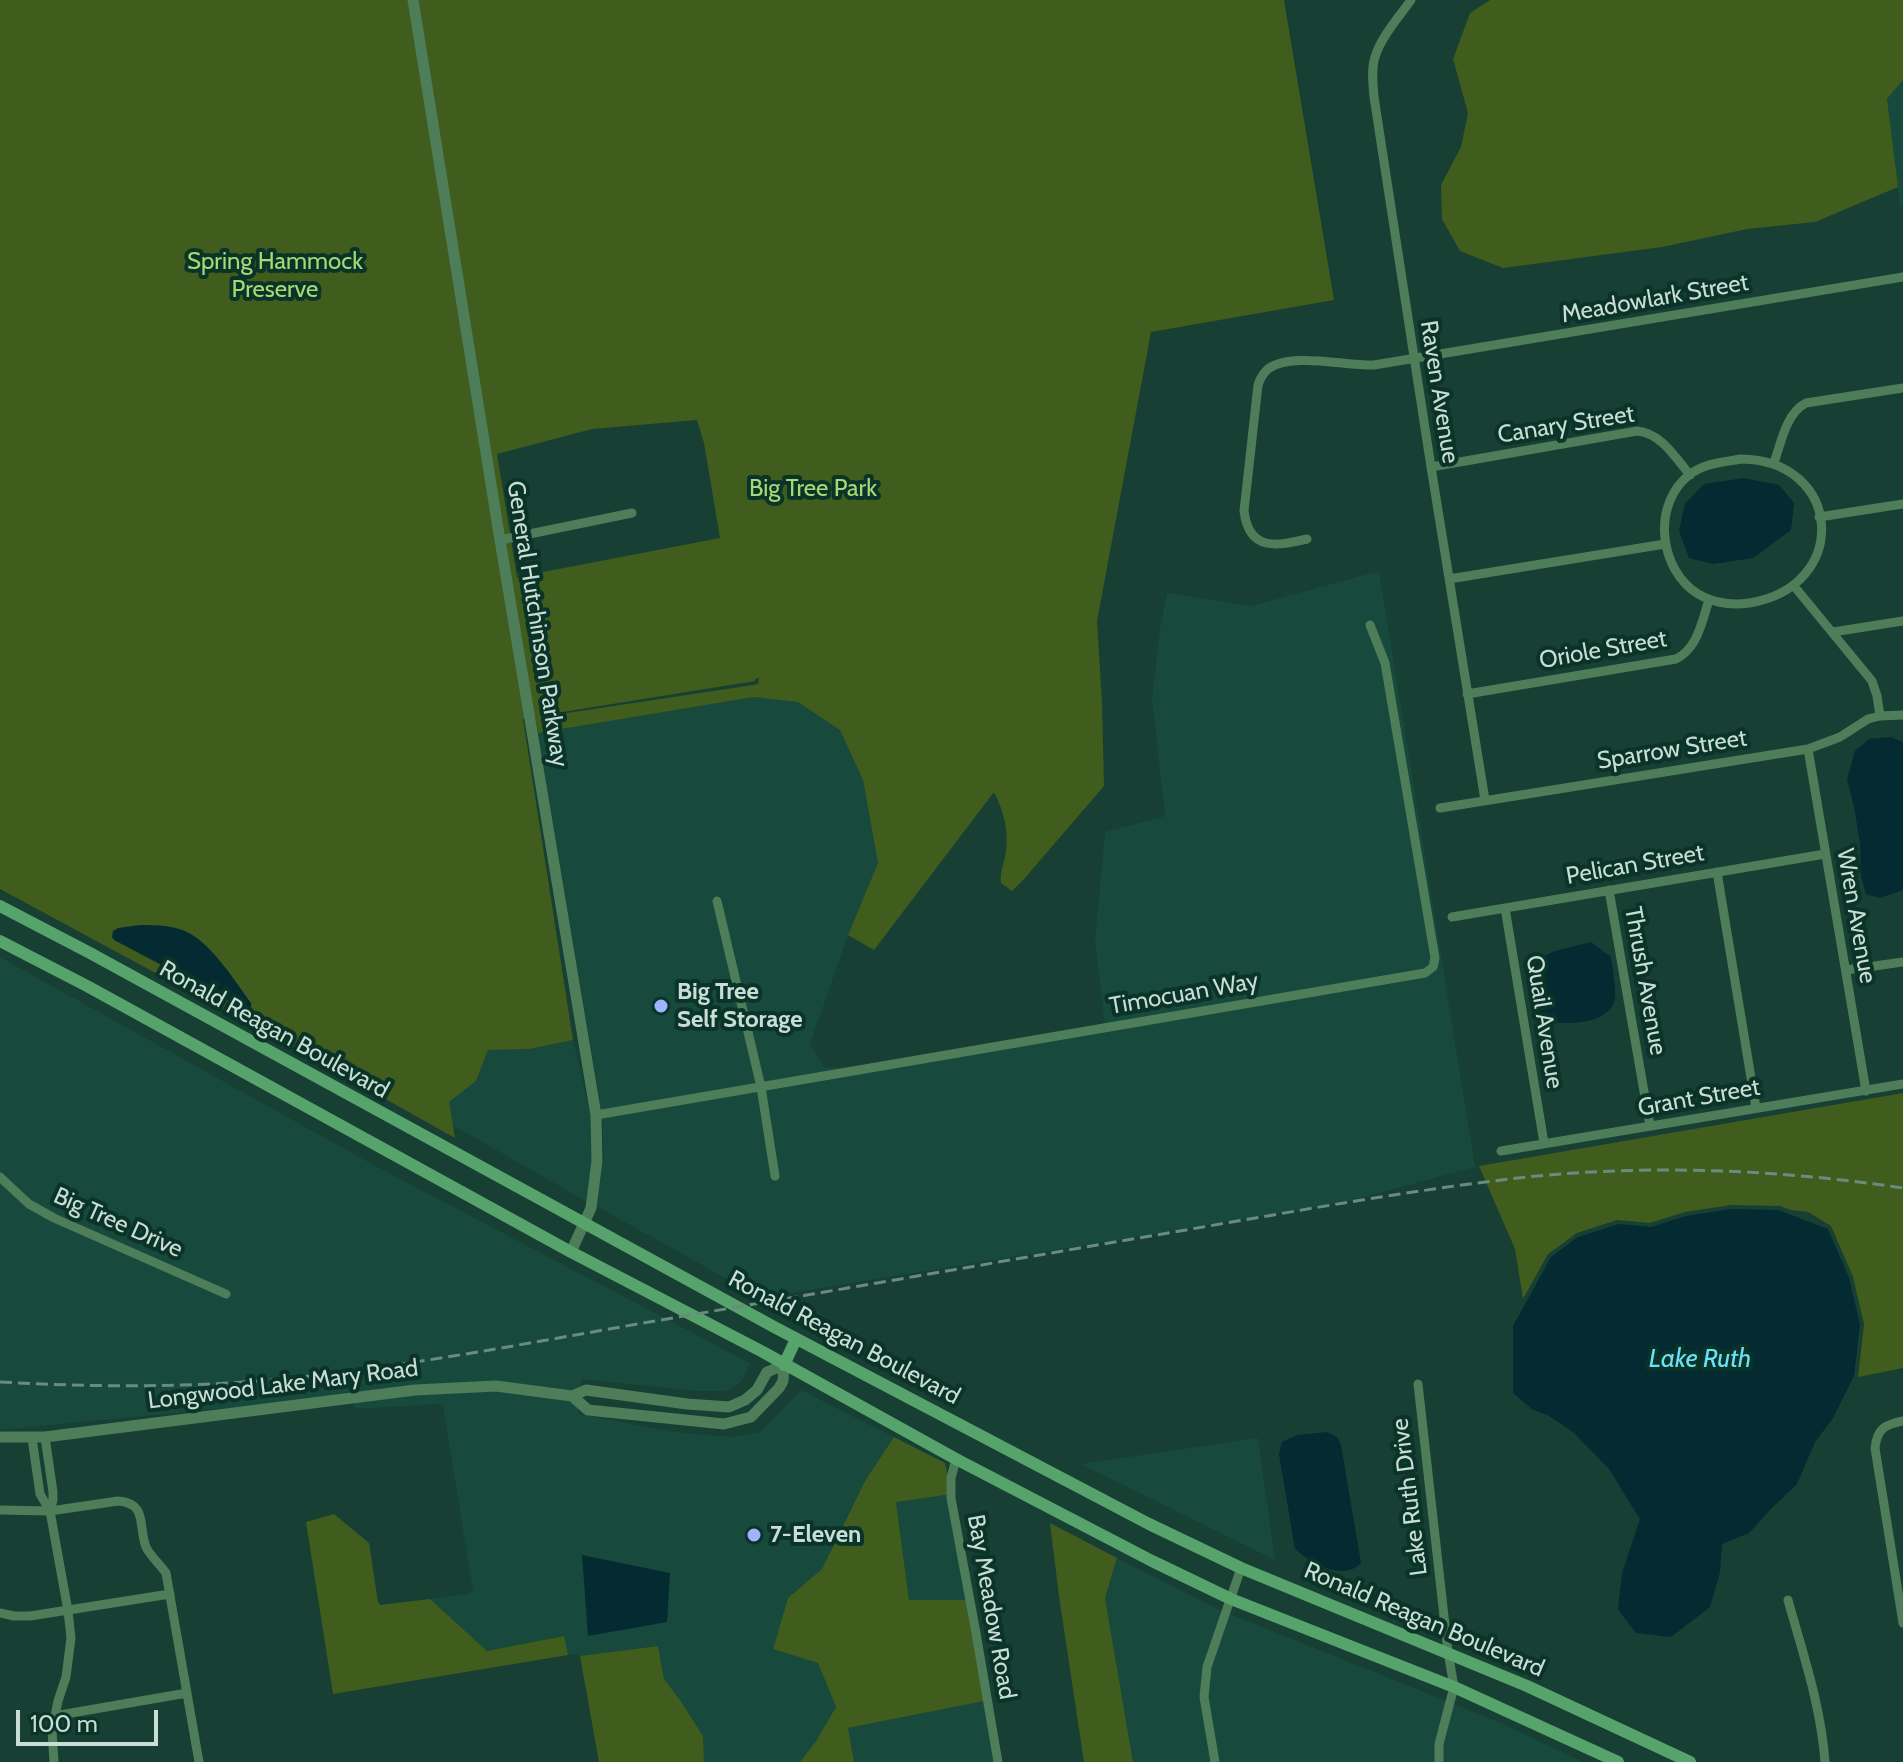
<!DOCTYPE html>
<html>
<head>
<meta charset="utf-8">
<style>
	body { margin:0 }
	#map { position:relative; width:1903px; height:1762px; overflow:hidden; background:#173f33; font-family:Cabin,sans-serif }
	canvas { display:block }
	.scale { position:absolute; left:16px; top:1710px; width:142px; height:36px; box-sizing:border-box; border:4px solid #c8ddd5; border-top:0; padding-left:10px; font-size:24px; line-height:28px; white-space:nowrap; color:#c8ddd5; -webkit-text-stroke:6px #0b3429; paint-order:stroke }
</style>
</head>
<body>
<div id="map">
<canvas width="1903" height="1762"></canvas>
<div class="scale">100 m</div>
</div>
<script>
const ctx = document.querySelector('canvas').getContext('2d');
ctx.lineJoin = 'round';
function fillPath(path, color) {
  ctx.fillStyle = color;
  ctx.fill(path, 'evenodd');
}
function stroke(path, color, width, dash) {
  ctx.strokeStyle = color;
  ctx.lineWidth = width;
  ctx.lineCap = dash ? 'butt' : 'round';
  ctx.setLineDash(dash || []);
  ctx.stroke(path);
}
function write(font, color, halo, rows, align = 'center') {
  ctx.font = font + ' Cabin,sans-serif';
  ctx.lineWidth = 8;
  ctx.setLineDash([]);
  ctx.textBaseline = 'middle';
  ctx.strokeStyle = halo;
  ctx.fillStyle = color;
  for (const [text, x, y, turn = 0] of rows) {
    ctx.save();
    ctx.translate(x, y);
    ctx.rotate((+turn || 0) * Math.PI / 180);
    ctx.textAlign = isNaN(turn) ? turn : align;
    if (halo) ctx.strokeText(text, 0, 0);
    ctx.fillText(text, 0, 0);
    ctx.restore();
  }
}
fillPath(new Path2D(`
	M1903,80V206H1900L1887,99Z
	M1379,571L1475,1166H1479L1342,1203L761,1298L596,1206L604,1158L602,1114L538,733L754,697L798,702L840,729L863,780L878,863L848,935L810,1044L824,1067L857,1069L1105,1026L1095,941L1105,832L1165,816L1152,698L1160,629L1167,593L1251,606Z
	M0,957L370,1163L750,1363L742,1381L727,1391H696L582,1379L580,1387L570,1391L495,1382L0,1430Z
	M573,1040L591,1116L593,1157L586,1201L433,1114L476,1081L488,1050L529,1049Z
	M801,1390L894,1437L865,1481L822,1569L788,1598L773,1649L818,1663L836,1707L816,1741L800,1762H704L703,1736L680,1700L664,1679L658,1646L580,1656L576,1654L568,1655L563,1636L487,1651L430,1599L469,1594L473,1591L443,1407L439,1404L355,1409L354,1402L415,1394L495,1391L568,1400L578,1408V1414L668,1431L730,1437L760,1432Z
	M1258,1438L1275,1560L1081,1464Z
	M952,1494L968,1600H909L896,1501Z
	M1117,1558L1220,1610L1501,1723L1583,1762H1133L1105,1598Z
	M984,1701L994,1762H854L848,1728Z`), '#174a3c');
fillPath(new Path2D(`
	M0,0H1284L1334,300L1151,332L1097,621L1102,704L1104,786L1024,879L1012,891L1001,883C1000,873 1003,867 1005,857C1010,833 1004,812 994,792L874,950L848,935L878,863L863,780L840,730L798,702L754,697L538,733L535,716L523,719L573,1040L529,1049L488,1050L476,1081L449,1102L455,1138L289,1045L0,889ZM697,420L704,443L720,538L517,577L497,454L592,429ZM759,678L758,684L753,685L554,715L550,714L755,681V679Z
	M1490,0H1903V80L1887,99L1898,187L1815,222L1747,229L1662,247L1503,268L1460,251L1442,219L1441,185L1461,147L1468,113L1453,59L1470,13Z
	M1903,1093V1368L1858,1377L1864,1324L1853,1277L1831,1226L1808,1212L1791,1210L1780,1206L1731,1205L1685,1212L1650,1223L1617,1220L1577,1233L1548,1254L1523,1299L1515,1249L1479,1166Z
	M894,1437L945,1463L952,1494L896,1502L909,1600H968L984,1701L848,1728L854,1762H800L816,1741L836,1707L818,1663L773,1649L788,1598L822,1569L865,1481Z
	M334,1514L369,1543L378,1602L380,1605L430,1599L487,1651L564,1636L568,1655L333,1694L306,1522Z
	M1050,1523L1117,1558L1105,1598L1133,1762H1084L1059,1596Z
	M658,1646L664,1679L680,1700L703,1736L704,1762H599L580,1656Z`), '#405d1e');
fillPath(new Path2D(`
	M1744,478L1779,485L1794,503L1791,530L1753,558L1713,564L1689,558L1679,531L1685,504L1704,484Z
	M1891,737L1903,742V890L1880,898L1866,894L1861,876L1860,844L1855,812L1847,779L1855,751L1869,739Z
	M140,925C155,925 175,925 189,933C213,946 235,981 251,1003V1009L243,1008L114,940L112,937L113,931L118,928Z
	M1591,942L1611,957C1612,968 1618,994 1614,1002C1605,1027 1559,1025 1538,1020C1534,1003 1524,970 1541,958C1551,950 1578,946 1591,942Z
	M1731,1209L1778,1210L1828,1229L1849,1278L1860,1325L1854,1376L1833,1418L1815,1442L1797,1484L1771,1509L1749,1533L1722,1544L1720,1572L1710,1607L1671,1637L1636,1633L1618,1609L1622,1573L1640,1519L1609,1469L1573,1432L1549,1416L1532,1409L1513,1393V1326L1551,1257L1578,1237L1619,1224L1651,1227L1686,1216Z
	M1327,1432L1337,1437L1341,1445L1361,1563C1343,1582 1311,1563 1295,1549L1279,1454L1282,1442L1297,1435Z
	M582,1555L670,1573L667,1622L588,1636Z`), '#032b31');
stroke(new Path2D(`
	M1411,0C1399,17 1381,37 1375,57C1371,69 1373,84 1374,97L1431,467L1485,800
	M1741,459C1843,460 1851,587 1749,603C1729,606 1707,602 1691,589C1658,561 1654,503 1689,475C1704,463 1724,462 1741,459Z
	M1774,463C1781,443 1786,413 1806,403L1903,388
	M1431,467L1637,431C1661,433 1675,457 1690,475
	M1819,517L1903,504
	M1307,539C1277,546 1249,552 1244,511L1258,385C1260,379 1262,374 1268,369C1290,352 1346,366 1374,365L1903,277
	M500,540L632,513
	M1449,579L1665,544
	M1794,586L1872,681L1877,696L1880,716
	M1833,632L1903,621
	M1467,694L1676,659C1698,648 1702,621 1709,600
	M1808,749L1866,1091
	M1440,808L1808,749L1840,737L1868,719L1880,716L1903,715
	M1717,872L1756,1108
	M1609,890L1650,1126
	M717,901L761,1087L775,1176
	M1505,908L1544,1143
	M1452,917L1825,854
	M1846,970L1903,962
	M596,1115L1425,973L1433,967L1435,958L1385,663L1370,625
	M1501,1151L1903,1084
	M0,1177L29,1204L54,1218L226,1294
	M1418,1384L1448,1652L1454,1687L1439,1744V1762
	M1903,1421C1884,1425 1877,1429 1875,1448L1903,1623
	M45,1437L53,1492V1500L50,1511
	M32,1438L40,1494L50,1511L68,1611L71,1638L66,1677L58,1701L52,1730L54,1762
	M956,1459L951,1478V1498L976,1633L998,1762
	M0,1510L50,1511L118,1501C148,1503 138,1527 146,1547C150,1556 160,1564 166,1573L199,1762
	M1788,1600C1803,1654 1821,1706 1825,1762
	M0,1613L14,1616H30L170,1594
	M54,1716L187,1693
	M1215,1762L1204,1697L1207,1667L1241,1568`), '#4e7d59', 9);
stroke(new Path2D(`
	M413,0L500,540L596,1115L597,1161L591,1208L571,1252
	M0,1437H45L415,1390L496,1386L572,1396L586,1390L687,1404L729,1407L745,1400L757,1390L767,1372L784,1365L783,1381L779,1388L751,1417L724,1424L588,1410L572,1396`), '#4e7d59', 11);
stroke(new Path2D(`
	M0,906L90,953L776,1328L1149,1524L1241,1568L1527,1686L1690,1762
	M0,941L87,986L571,1252L763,1352L956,1459L1152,1561L1231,1599L1454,1687L1618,1762
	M784,1365L796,1339`), '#56a36b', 12);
stroke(new Path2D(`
	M0,1382C93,1387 186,1388 280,1379C417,1366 553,1338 690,1315C861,1286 1032,1256 1203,1227C1308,1209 1413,1190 1518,1178C1645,1164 1776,1169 1903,1188`), '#6b8a80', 3, [12, 6]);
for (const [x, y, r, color] of [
	[661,1006,8,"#a0b3fd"],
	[754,1535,8,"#a0b3fd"]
]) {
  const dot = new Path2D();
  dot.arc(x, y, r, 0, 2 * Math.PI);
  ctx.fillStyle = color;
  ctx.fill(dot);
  stroke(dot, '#0b3429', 3);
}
write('24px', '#a7d874', '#0b3429', [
	["Spring Hammock",275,262],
	["Preserve",275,290],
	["Big Tree Park",813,489]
]);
write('24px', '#c8ddd5', '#0b3429', [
	["Meadowlark Street",1655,299,-10],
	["Raven Avenue",1439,392,81],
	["Canary Street",1566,425,-9],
	["General Hutchinson Parkway",537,624,81],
	["Oriole Street",1603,650,-10],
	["Sparrow Street",1672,750,-9],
	["Pelican Street",1635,865,-10],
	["Wren Avenue",1856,916,80],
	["Thrush Avenue",1645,981,80],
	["Timocuan Way",1184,994,-10],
	["Quail Avenue",1544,1022,81],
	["Ronald Reagan Boulevard",274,1030,29],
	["Grant Street",1699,1098,-10],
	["Big Tree Drive",118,1223,24],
	["Ronald Reagan Boulevard",844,1338,28],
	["Longwood Lake Mary Road",283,1385,-7],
	["Lake Ruth Drive",1410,1497,-97],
	["Bay Meadow Road",991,1607,80],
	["Ronald Reagan Boulevard",1424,1620,23]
]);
write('bold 24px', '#c8ddd5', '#0b3429', [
	["Big Tree",677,992],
	["Self Storage",677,1020],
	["7-Eleven",770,1535]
], 'left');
write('italic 26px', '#6ae1f8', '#0b3429', [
	["Lake Ruth",1700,1359]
]);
</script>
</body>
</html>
